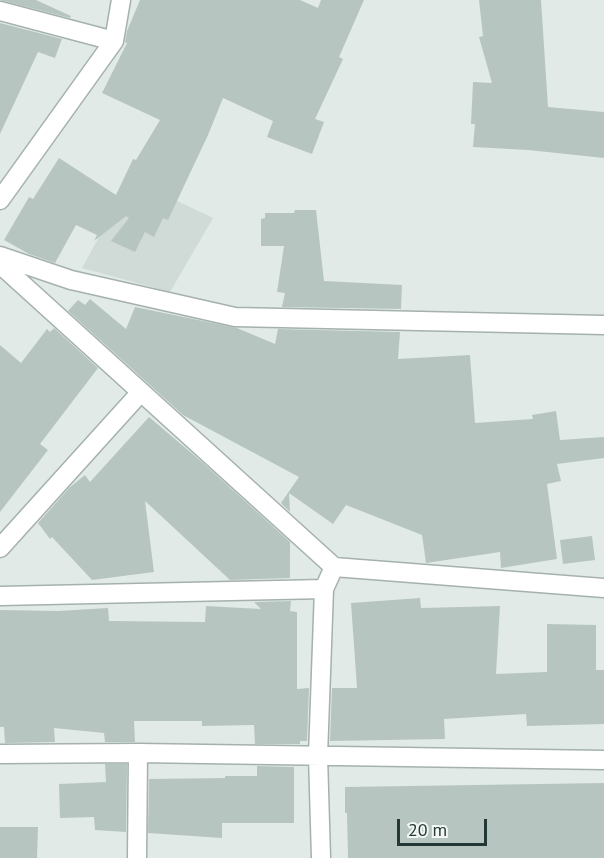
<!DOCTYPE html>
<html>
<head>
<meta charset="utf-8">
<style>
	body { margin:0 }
	#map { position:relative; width:604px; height:858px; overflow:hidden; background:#e1eae7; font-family:"PT Sans",sans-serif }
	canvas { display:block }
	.scale { position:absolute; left:397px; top:819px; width:90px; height:27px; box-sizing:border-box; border:3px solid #243935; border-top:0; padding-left:8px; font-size:18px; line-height:21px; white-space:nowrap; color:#243935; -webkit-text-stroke:4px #f2f7f5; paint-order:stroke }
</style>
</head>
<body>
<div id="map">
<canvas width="604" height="858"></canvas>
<div class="scale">20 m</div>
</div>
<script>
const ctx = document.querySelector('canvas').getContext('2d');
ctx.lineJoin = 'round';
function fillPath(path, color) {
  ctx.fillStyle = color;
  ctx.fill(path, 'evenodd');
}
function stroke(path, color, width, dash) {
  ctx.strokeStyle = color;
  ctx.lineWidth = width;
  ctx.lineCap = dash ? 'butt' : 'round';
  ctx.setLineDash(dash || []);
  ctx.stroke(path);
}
fillPath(new Path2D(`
	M131,179L213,218L170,292L82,268Z`), '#d0dad6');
fillPath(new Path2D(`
	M0,0H36L71,16L70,18Z
	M140,0H300L318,8L321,0H364L339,57L343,59L315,119L324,122L312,154L267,137L273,121L223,98L208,135L168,220L163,218L154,237L145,232L135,252L111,241L129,218L126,216L94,241L97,235L76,225L55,263L29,254L4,240L29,197L33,199L59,158L116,195L133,159L136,160L160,120L102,93L127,43L125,42L127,31Z
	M479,0H541L548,107L604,112V158L528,150L473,147L475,124H471L473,82L492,83L479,37L483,36Z
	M0,23L62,39L55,58L38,52L0,134Z
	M295,210H316L324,281L402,285L401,309L282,307L285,293L277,292L284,246H261V219L265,218V213H294Z
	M90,299L126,329L135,307L237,328L275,344L278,329L400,332L398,359L470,355L475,423L533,419L532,415L556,411L560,440L604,437V458L557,464L561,481L547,484L557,559L501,568L500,552L426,563L422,535L346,505L333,524L289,493L290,512L281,503L299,477L183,415L68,311L78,300L85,305Z
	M54,328L98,368L40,444L48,450L0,512V345L21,363L47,329L50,332Z
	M149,417L202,462L290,542V578L230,580L145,501L154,572L92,580L52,537L50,539L38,523L69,488L85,475L90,482Z
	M592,536L595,560L563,564L560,540Z
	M420,598L421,608L500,606L496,674L547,672V624L596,625V670H604V724L527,726L526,714L444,719L445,739L330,741L332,688H357L351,603Z
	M291,601L290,611L297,612V689L309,688L307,741H300V744H255L254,725L202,726V721H134L135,742H105L104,733L54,728L55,742L5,743L4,727H0V610L58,611L108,608L109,621L205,622L206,606L261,609L254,602Z
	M105,764H127L126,832L95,830L94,817L60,818L59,784L106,782Z
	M257,766L294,767V823H222V838L148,833L149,779L225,778V776H257Z
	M604,783V858H348L347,813H345V787Z
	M0,827H38L37,858H0Z`), '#b7c5c0');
const minor = new Path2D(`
	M0,11L114,41
	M0,200L114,41L121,0
	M0,256L71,280L235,317L604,325
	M0,264L334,567L324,589L318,756L321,858
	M0,548L141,392
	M334,567L604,588
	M0,596L324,589
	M0,754L138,753
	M137,858L138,753L604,760`);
stroke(minor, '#a5b1ae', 21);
stroke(minor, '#fff', 18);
</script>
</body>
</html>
